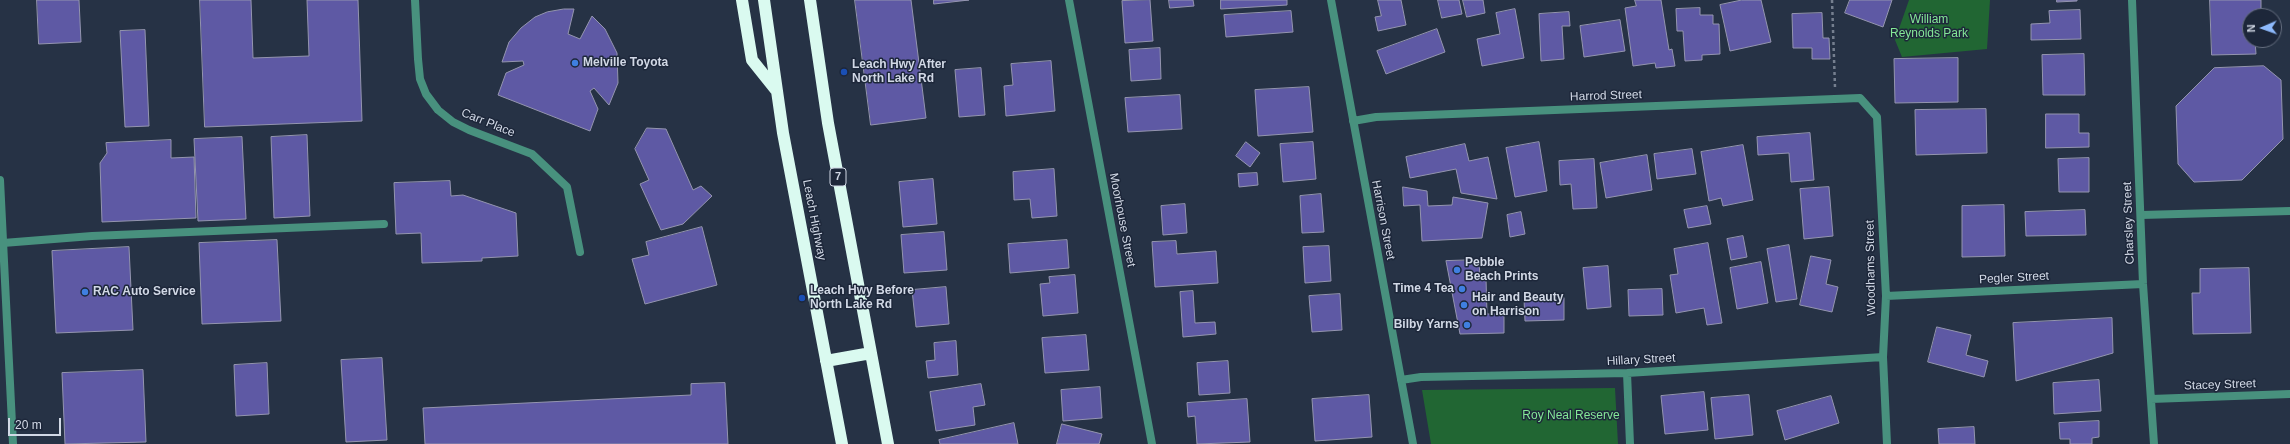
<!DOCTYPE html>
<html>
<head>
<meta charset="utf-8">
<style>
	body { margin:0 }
	#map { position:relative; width:2290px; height:444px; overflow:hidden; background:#263245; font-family:Helvetica,sans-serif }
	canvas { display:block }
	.north { position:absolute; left:2242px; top:8px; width:40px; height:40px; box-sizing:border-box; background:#1d273a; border:1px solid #656e7f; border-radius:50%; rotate:268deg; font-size:11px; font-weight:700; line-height:16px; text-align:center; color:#d2d9e6 }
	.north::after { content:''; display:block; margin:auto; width:14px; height:18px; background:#8db9fc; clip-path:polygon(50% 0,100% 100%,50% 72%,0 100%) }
	.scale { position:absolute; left:8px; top:418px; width:53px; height:18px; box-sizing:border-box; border:2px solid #d2d9e6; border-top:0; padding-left:5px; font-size:12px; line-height:14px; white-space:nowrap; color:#d2d9e6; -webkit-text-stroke:3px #1d273a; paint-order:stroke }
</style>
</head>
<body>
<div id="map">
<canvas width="2290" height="444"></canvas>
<div class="north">N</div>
<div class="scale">20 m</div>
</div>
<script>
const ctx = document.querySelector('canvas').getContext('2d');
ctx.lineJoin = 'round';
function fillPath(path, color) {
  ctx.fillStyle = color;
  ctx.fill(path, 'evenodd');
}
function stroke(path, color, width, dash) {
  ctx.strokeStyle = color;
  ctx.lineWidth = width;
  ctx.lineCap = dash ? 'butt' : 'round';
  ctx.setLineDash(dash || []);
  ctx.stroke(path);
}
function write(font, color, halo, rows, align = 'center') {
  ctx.font = font + ' Helvetica,sans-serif';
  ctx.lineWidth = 3;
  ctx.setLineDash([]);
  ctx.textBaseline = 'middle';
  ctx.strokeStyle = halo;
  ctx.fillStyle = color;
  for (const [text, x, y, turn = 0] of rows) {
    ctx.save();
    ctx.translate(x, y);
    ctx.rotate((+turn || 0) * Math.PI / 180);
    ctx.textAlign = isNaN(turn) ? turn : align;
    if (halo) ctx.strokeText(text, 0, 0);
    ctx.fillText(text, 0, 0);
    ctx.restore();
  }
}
fillPath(new Path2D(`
	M1909,0H1990L1987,49L1902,57L1895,40Z
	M1615,388L1618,444H1431L1422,390Z`), '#216633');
const building = new Path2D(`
	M37,0H79L81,42L39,44Z
	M200,0H251L253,58L309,56L307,0H358L362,121L205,127Z
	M855,0H911L926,118L871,125Z
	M934,0H969L934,4Z
	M1150,0L1153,41L1125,43L1122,1Z
	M1169,0H1193L1194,6L1170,8Z
	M1221,0H1287V5L1221,9Z
	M1378,0H1401L1406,25L1378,31L1375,17L1381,16Z
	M1438,0H1459L1462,14L1442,18Z
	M1463,0H1483L1485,13L1467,17Z
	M1635,0H1661L1669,50L1672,49L1675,66L1656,68L1655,63L1633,66L1625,8L1636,6Z
	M1742,0H1761L1771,42L1730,51L1720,5Z
	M1850,0H1892L1883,27L1845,13Z
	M2057,0H2077V1L2057,2Z
	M2210,0H2261V16H2250V40H2255L2256,54L2212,55Z
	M1700,8V15H1713V24H1719L1720,54L1702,55V60L1685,61L1683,31H1677L1676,9Z
	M564,9H574L568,34L580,39L592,16L605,29L617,53L618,83L609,105L594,88L590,91L598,109L590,131L498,95L506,73L524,65L523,61L502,62L509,42L521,28L535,17L547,12Z
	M1515,9L1524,58L1482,66L1477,39L1500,34L1496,13Z
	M2080,10L2081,39L2031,40V24L2050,23L2049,11Z
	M1291,11L1293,32L1226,37L1224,15Z
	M1569,12L1570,26H1562L1564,59L1541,61L1539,14Z
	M1822,13L1823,38H1829L1830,59H1812V48H1793L1792,14Z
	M1620,20L1625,51L1584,57L1580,26Z
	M1437,29L1445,52L1386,74L1377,51Z
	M145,30L149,126L125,127L120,31Z
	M1160,48L1161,79L1131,81L1129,50Z
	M2084,54L2085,95H2043L2042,55Z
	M1958,58V102L1895,103L1894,59Z
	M1051,61L1055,111L1006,116L1004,86L1013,85L1011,64Z
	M2264,66L2281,80L2283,139L2242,180L2194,182L2178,164L2176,106L2214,68Z
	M981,68L985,115L959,117L955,70Z
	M1309,87L1313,132L1258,136L1255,90Z
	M1180,95L1182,129L1128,132L1125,98Z
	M1986,109L1987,153L1916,155L1915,110Z
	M2046,114H2079V133H2089V147L2046,148Z
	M647,128L666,129L693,190L701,186L712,196L683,224L661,230L640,184L649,180L635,149Z
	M1810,133L1814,180L1791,182L1789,153L1758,155L1757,137Z
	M307,135L310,216L274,218L271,137Z
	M242,137L246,219L198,221L194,139Z
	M171,140V158L194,157L196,218L102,222L100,163L107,153L106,143Z
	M1246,142L1260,153L1250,167L1236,156Z
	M1313,142L1316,179L1283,182L1280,144Z
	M1539,142L1547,191L1515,197L1506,148Z
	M1465,144L1469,161L1488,157L1497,199L1461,193L1456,169L1410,178L1406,157Z
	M1743,145L1753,200L1723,206L1721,198L1709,201L1701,152Z
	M1692,149L1696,174L1657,179L1654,154Z
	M1647,155L1652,190L1606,198L1600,163Z
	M2089,158V192H2059L2058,159Z
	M1594,159L1597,208L1573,209L1571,184L1560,185L1559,161Z
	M1054,169L1057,216L1032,218L1030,199L1014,200L1013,172Z
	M1257,173L1258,185L1239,187L1238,174Z
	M933,179L937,224L903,227L899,182Z
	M450,181L451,196L463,195L516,213L518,256L482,258V261L422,263L421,233L396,234L394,183Z
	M1403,187L1427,191L1428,206L1452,205L1453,197L1488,203L1482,238L1422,241L1420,205L1404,206Z
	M1829,187L1833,236L1804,239L1800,189Z
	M1321,194L1324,232L1302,233L1300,196Z
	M1185,204L1187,233L1163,235L1161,206Z
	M2004,205L2005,256L1962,257V206Z
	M1707,206L1711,224L1688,228L1684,210Z
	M2085,210L2086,235L2026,236L2025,212Z
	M1521,212L1525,234L1510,237L1507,215Z
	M702,227L717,285L645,304L632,259L649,255L646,242Z
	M944,232L947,270L904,273L901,235Z
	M1743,236L1747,257L1731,260L1727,239Z
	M277,240L281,321L202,324L199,243Z
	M1067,240L1069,268L1010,273L1008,244Z
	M1176,241L1177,254L1216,251L1218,283L1155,287L1152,242Z
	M1708,243L1722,323L1707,325L1704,308L1676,313L1670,275L1678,274L1674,249Z
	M1789,245L1797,299L1776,302L1767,249Z
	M1329,246L1331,281L1305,283L1303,247Z
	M129,247L133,330L56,333L52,251Z
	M1811,256L1831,260L1826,284L1838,287L1832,312L1800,305Z
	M1479,260L1480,278H1486L1487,314H1504V333L1460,334L1446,261Z
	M1761,262L1768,303L1737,309L1730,268Z
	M1608,266L1611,307L1587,309L1583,268Z
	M2249,268L2251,333L2193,334L2192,293H2200V269Z
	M1075,275L1078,313L1043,316L1040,284L1050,283L1049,277Z
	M946,287L949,324L916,327L912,290Z
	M1662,289L1663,315L1629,316L1628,290Z
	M1193,291L1195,323L1215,322L1216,334L1183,337L1180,292Z
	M1340,294L1342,330L1312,332L1309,296Z
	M1564,298V320L1525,321L1524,299Z
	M2112,318L2113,353L2016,381L2013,323Z
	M1937,327L1971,335L1966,355L1988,361L1984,377L1928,362Z
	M1086,335L1089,370L1045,373L1042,338Z
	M956,341L958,375L928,378L926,361L935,360L934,343Z
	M382,358L387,440L346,442L341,360Z
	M1228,361L1230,393L1199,395L1197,363Z
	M267,363L269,414L236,416L234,365Z
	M143,370L146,442L65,444L62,373Z
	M2099,380L2101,411L2054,414L2053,383Z
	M725,383L728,444H425L423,408L691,395V384Z
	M981,384L985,405L973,407L975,425L936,431L930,392Z
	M1100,387L1102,418L1063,421L1061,390Z
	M1704,392L1708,430L1665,434L1661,396Z
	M1369,395L1372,437L1315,441L1312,399Z
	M1749,395L1753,435L1715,439L1711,398Z
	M1831,396L1839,423L1785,440L1777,411Z
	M1247,399L1250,442L1197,444L1195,416L1188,417L1187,403Z
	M2099,421V437L2092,438V444H2070V439H2060L2059,423Z
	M1014,423L1018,444H940L939,440Z
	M1062,424L1102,434L1099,444H1057Z
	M1974,427L1975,444H1939L1938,429Z`);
fillPath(building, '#5e59a4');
stroke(building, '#9495af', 1);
stroke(new Path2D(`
	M1832,0L1835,87`), '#757f8f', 2.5, [3, 3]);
stroke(new Path2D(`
	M2141,215L2290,211
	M3,243L92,236L384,224`), '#48917e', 8);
stroke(new Path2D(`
	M415,0L418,59L420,79L426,94L438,110L453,122L469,130L532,154L567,187L580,252
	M1069,0L1152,444
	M1331,0L1413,444
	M2132,0L2143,284L2154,444
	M1353,121L1376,117L1860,98L1877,117L1886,296L1883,357L1887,444
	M0,180L13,444
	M1886,296L2143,284
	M1627,373L1630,444
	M1401,380L1421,377L1627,373L1883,357
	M2151,399L2290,394`), '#48917e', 8);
stroke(new Path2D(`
	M742,0L752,60L776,90
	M764,0L783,133L842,444
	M810,0L828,123L888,444
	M826,361L871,353`), '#dafaf0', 12);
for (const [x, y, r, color] of [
	[575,63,4,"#3f7fe0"],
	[844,72,4,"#1a4fb4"],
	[1457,270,4,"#3f7fe0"],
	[1462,289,4,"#3f7fe0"],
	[85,292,4,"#3f7fe0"],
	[802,298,4,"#1a4fb4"],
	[1464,305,4,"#3f7fe0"],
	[1467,325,4,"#3f7fe0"]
]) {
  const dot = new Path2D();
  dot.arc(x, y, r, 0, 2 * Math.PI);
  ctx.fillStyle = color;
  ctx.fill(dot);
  stroke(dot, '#1d273a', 1.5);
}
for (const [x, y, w] of [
	[838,177,16]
]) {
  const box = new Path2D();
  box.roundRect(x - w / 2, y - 9, w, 18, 3);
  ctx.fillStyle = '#1d273a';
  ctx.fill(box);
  stroke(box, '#d2d9e6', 1);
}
write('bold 11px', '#d2d9e6', null, [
	["7",838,177]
]);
write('12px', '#84e797', '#1d273a', [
	["William",1929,20],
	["Reynolds Park",1929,34],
	["Roy Neal Reserve",1571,416]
]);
write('bold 12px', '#d2d9e6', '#1d273a', [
	["Melville Toyota",583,63],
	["Leach Hwy After",852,65],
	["North Lake Rd",852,79],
	["Pebble",1465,263],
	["Beach Prints",1465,277],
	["Time 4 Tea",1454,289,"right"],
	["Leach Hwy Before",810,291],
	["North Lake Rd",810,305],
	["RAC Auto Service",93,292],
	["Hair and Beauty",1472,298],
	["on Harrison",1472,312],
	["Bilby Yarns",1459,325,"right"]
], 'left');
write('12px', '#d2d9e6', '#1d273a', [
	["Harrod Street",1606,96,-2],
	["Carr Place",488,123,22],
	["Leach Highway",814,220,79],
	["Moorhouse Street",1122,220,79],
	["Harrison Street",1383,220,79],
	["Charsley Street",2129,223,-92],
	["Woodhams Street",1871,268,-91],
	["Pegler Street",2014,278,-3],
	["Hillary Street",1641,360,-3],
	["Stacey Street",2220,385,-2]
]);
</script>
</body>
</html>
